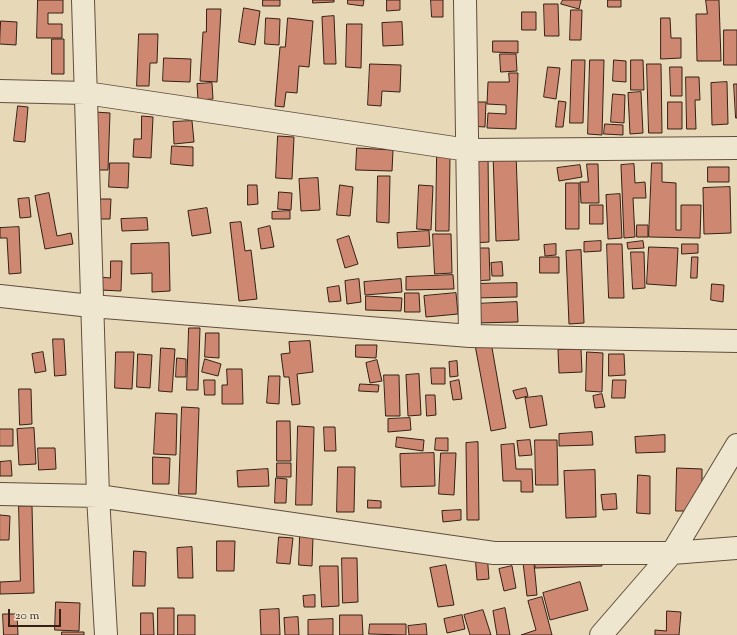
<!DOCTYPE html>
<html>
<head>
<meta charset="utf-8">
<style>
	body { margin:0 }
	#map { position:relative; width:737px; height:635px; overflow:hidden; background:#e7d8b7; font-family:"Sorts Mill Goudy",serif }
	canvas { display:block }
	.scale { position:absolute; left:8px; top:609px; width:53px; height:18px; box-sizing:border-box; border:2px solid #362015; border-top:0; padding-left:5px; font-size:12px; line-height:14px; white-space:nowrap; color:#362015; -webkit-text-stroke:3px #efe6d0; paint-order:stroke }
</style>
</head>
<body>
<div id="map">
<canvas width="737" height="635"></canvas>
<div class="scale">20 m</div>
</div>
<script>
const ctx = document.querySelector('canvas').getContext('2d');
ctx.lineJoin = 'round';
function fillPath(path, color) {
  ctx.fillStyle = color;
  ctx.fill(path, 'evenodd');
}
function stroke(path, color, width, dash) {
  ctx.strokeStyle = color;
  ctx.lineWidth = width;
  ctx.lineCap = dash ? 'butt' : 'round';
  ctx.setLineDash(dash || []);
  ctx.stroke(path);
}
const building = new Path2D(`
	M38,0H63V13H48V24H62V38H37Z
	M263,0H280V6H263Z
	M313,0H334V2L313,3Z
	M348,0H364L363,6L348,4Z
	M387,0H400V10L387,11Z
	M431,0H443V17H432Z
	M563,0H581L579,9L561,4Z
	M608,0H621V7H608Z
	M706,0H719L721,61H697L696,14H707Z
	M544,4H558L559,36H545Z
	M244,8L260,11L255,45L239,42Z
	M207,9H221L217,82L200,81L203,32H206Z
	M571,10H582L581,40H570Z
	M522,12H536V30H522Z
	M334,16L336,64H324L322,17Z
	M266,18L280,19L279,45L265,44Z
	M288,18L313,21L309,67L299,66L297,93L286,92L284,107L275,106L280,47H285Z
	M661,18H670L671,38H681V58L661,59Z
	M1,21L17,22L16,45L0,44Z
	M402,22L403,45L383,46L382,23Z
	M347,24H362L361,68L346,67Z
	M724,30H737V65H724Z
	M139,34H158L157,63H150L149,86H137Z
	M52,39H64V74H52Z
	M493,41H518V53L493,52Z
	M500,54H516L517,71L501,72Z
	M164,58L191,59L190,82L163,81Z
	M572,60H585L583,123H570Z
	M590,60H604L602,135L588,134Z
	M614,60L626,61V82L613,81Z
	M631,60H643L644,90H631Z
	M370,64L401,65L400,92L382,91L381,106L368,105Z
	M647,64H661L662,133H649Z
	M548,67L560,68L556,99L544,97Z
	M670,67H682V96H671Z
	M509,73H518L516,129L487,128L488,113L506,114V105L487,104L488,82H509Z
	M686,77H699L700,100H695L696,129H687Z
	M727,82L728,124L712,125L711,83Z
	M212,83L213,99L198,100L197,84Z
	M734,84H737V118H736Z
	M641,92L643,133L630,134L628,93Z
	M613,94L625,95L624,123L611,122Z
	M559,101L566,102L563,127H556Z
	M471,102H486L485,127L470,126Z
	M668,102H682V129H668Z
	M18,106L28,107L25,142L14,141Z
	M95,112L110,113L108,170H94Z
	M142,116L153,117L151,158L133,157L134,139H141Z
	M192,121L194,142L174,144L173,122Z
	M605,124L623,125V135L604,134Z
	M278,136L294,137L292,179L276,178Z
	M172,146L193,147V166L171,164Z
	M357,148L393,150L392,171L356,170Z
	M516,153L519,240L496,241L493,154Z
	M437,156H450L449,231H436Z
	M471,156H488L489,242L473,243Z
	M110,163H129L128,188L109,187Z
	M652,163H662V182L676,183V230H681V205H701L700,238L649,237Z
	M587,164H598L599,203H581L580,182H588Z
	M634,164L635,183L645,182L646,198H633L635,237L624,238L621,165Z
	M580,165L582,177L559,181L557,168Z
	M708,167H729V182H708Z
	M378,176H390L389,223L377,222Z
	M318,178L320,210L301,211L299,179Z
	M566,183H579V229H566Z
	M248,185H257L258,204L248,205Z
	M340,185L353,187L350,216L337,215Z
	M419,185L433,186L431,230L417,229Z
	M730,187L731,233L704,234L703,188Z
	M279,192L292,193L291,210L278,209Z
	M49,193L57,236L71,233L73,244L45,249L35,196Z
	M620,194L622,238L608,239L606,195Z
	M29,198L31,217L20,218L18,199Z
	M98,199H111L110,219H97Z
	M590,205H603V224H590Z
	M207,208L211,233L192,236L188,211Z
	M290,211V219H272V212Z
	M147,218L148,230L122,231L121,219Z
	M241,222L245,251L251,250L257,299L239,301L230,223Z
	M637,225H648V237H637Z
	M270,226L274,247L261,249L258,229Z
	M19,227L21,273L9,274L7,238H0V228Z
	M429,231L430,246L398,248L397,233Z
	M433,234H451L452,273L435,274Z
	M349,236L358,264L345,268L337,240Z
	M601,241V251L584,252V242Z
	M643,241L644,248L628,249L627,243Z
	M169,243L170,291L152,292V273L131,274V244Z
	M556,244V255L545,256L544,245Z
	M607,244H622L624,298H609Z
	M682,244H698V253L682,254Z
	M649,247L678,248L676,286L647,284Z
	M472,248H489L490,280L473,281Z
	M581,250L584,323L569,324L566,251Z
	M631,252H644L645,288L633,289Z
	M540,257H559V273H540Z
	M692,257H698L697,278H691Z
	M111,261H122L121,291L100,290V277L110,278Z
	M502,262L503,276H492L491,263Z
	M453,275L454,289L406,290V277Z
	M359,279L361,302L347,304L345,281Z
	M401,279L402,292L365,295L364,282Z
	M517,283V297L474,298V284Z
	M712,284L724,285L723,302L711,300Z
	M339,286L341,301L329,302L327,288Z
	M405,293H419L420,312H405Z
	M456,293L458,314L426,317L424,296Z
	M366,296L402,298L401,311L366,310Z
	M517,302L518,322L475,323L474,304Z
	M189,328H200L198,390H187Z
	M206,333H219V358L205,357Z
	M53,339H64L66,375L55,376Z
	M310,341L313,372L297,374L300,404L292,405L289,377H284L281,354L290,353L289,342Z
	M491,342L506,428L491,431L475,345Z
	M356,345H377L376,358L356,357Z
	M161,348L175,349L172,392L159,391Z
	M581,349L582,372L559,373L558,350Z
	M43,352L46,371L35,373L32,354Z
	M116,352H134L132,389L115,388Z
	M587,352L603,353L602,392L586,391Z
	M138,354L152,355L150,388L137,387Z
	M609,354H624L625,375L609,376Z
	M177,358L186,359V377H176Z
	M205,359L221,364L218,376L202,372Z
	M377,360L382,381L370,383L366,363Z
	M457,361L458,376L450,377L449,362Z
	M431,368H445V384H432Z
	M227,369H242L243,404H222V385H227Z
	M419,374L421,415L408,416L406,375Z
	M384,375H399L400,416H386Z
	M269,376H280L279,404L267,403Z
	M204,380H215V395H205Z
	M459,380L462,399L453,400L450,382Z
	M613,380H626L625,398H612Z
	M360,384L379,385L378,392L359,391Z
	M526,388L528,396L516,399L513,391Z
	M19,389H31L32,424L20,425Z
	M602,394L605,407L595,408L593,396Z
	M426,395H435L436,415L427,416Z
	M542,396L547,425L530,428L525,398Z
	M182,407L199,408L196,494H179Z
	M156,413L177,414L176,455L154,454Z
	M410,418L411,430L388,432V419Z
	M277,421H290L291,461H277Z
	M298,426L314,427L312,505H296Z
	M324,427H335L336,451H325Z
	M34,428L36,464L19,465L17,429Z
	M0,429H13V446H0Z
	M592,432L593,445L559,446V434Z
	M665,435V452L636,453L635,437Z
	M397,437L424,440L423,451L396,447Z
	M436,438H448V451L435,450Z
	M530,440L532,455L519,456L517,441Z
	M535,440H557L558,485H536Z
	M478,442L479,520H467L466,443Z
	M514,444L516,469H532L533,492H521V481H503L501,445Z
	M38,448H55L56,469L39,470Z
	M434,453L435,486L401,487L400,454Z
	M441,453H456L454,495L439,494Z
	M153,457L170,458L169,484H153Z
	M11,461L12,476H0V462Z
	M277,463H291V477H277Z
	M338,467H355L354,512H337Z
	M677,468L702,469V511H676Z
	M268,469L269,486L238,487L237,471Z
	M595,470L596,517L566,518L564,471Z
	M638,475L650,476V514L637,513Z
	M276,478L287,479L286,503H275Z
	M616,494L617,509L603,510L601,495Z
	M368,500L381,501V508H368Z
	M19,506H32L34,593L0,594V582L20,581Z
	M461,510V520L443,522L442,511Z
	M0,515L10,516L9,540H0Z
	M300,536L313,537L312,566L299,565Z
	M279,537L293,538L290,564L277,563Z
	M217,541H235L234,571H217Z
	M192,547L193,578H178L177,548Z
	M602,547V566L535,568L534,549Z
	M134,551L146,552L145,586H133Z
	M487,553L489,579L477,580L475,554Z
	M533,553L537,595L527,596L522,554Z
	M342,558H357L358,602L343,603Z
	M446,565L454,605L438,607L430,568Z
	M320,566H338L339,606L322,607Z
	M512,566L516,588L504,591L499,569Z
	M580,582L588,610L550,620L543,593Z
	M315,595V607H304L303,596Z
	M542,597L552,635H521L536,630L528,601Z
	M56,602L80,603L79,631L55,630Z
	M158,608H174V635H158Z
	M505,608L510,635H497L493,611Z
	M279,609L280,635H261L260,610Z
	M483,610L491,635H470L464,615Z
	M667,611L681,612L679,635H655V630L666,631Z
	M141,613H153L154,635H141Z
	M3,614H17L18,635H4Z
	M178,615H195V635H178Z
	M340,615H362L363,635H340Z
	M462,615L465,629L447,633L444,619Z
	M298,617L299,635H285L284,618Z
	M333,619V635H308V620Z
	M370,624H406V635L369,634Z
	M426,624L427,635H409L408,626Z
	M62,632H84V635H62Z`);
fillPath(building, '#ce8871');
stroke(building, '#362015', 1);
const minor = new Path2D(`
	M83,0L98,496L106,635
	M465,0L470,336
	M0,91L86,93L468,150L737,148
	M0,296L91,306L470,336L737,341
	M0,494L98,496L494,553H672L737,548
	M601,635L672,553L737,445`);
stroke(minor, '#624e3e', 24);
stroke(minor, '#efe6d0', 22);
</script>
</body>
</html>
